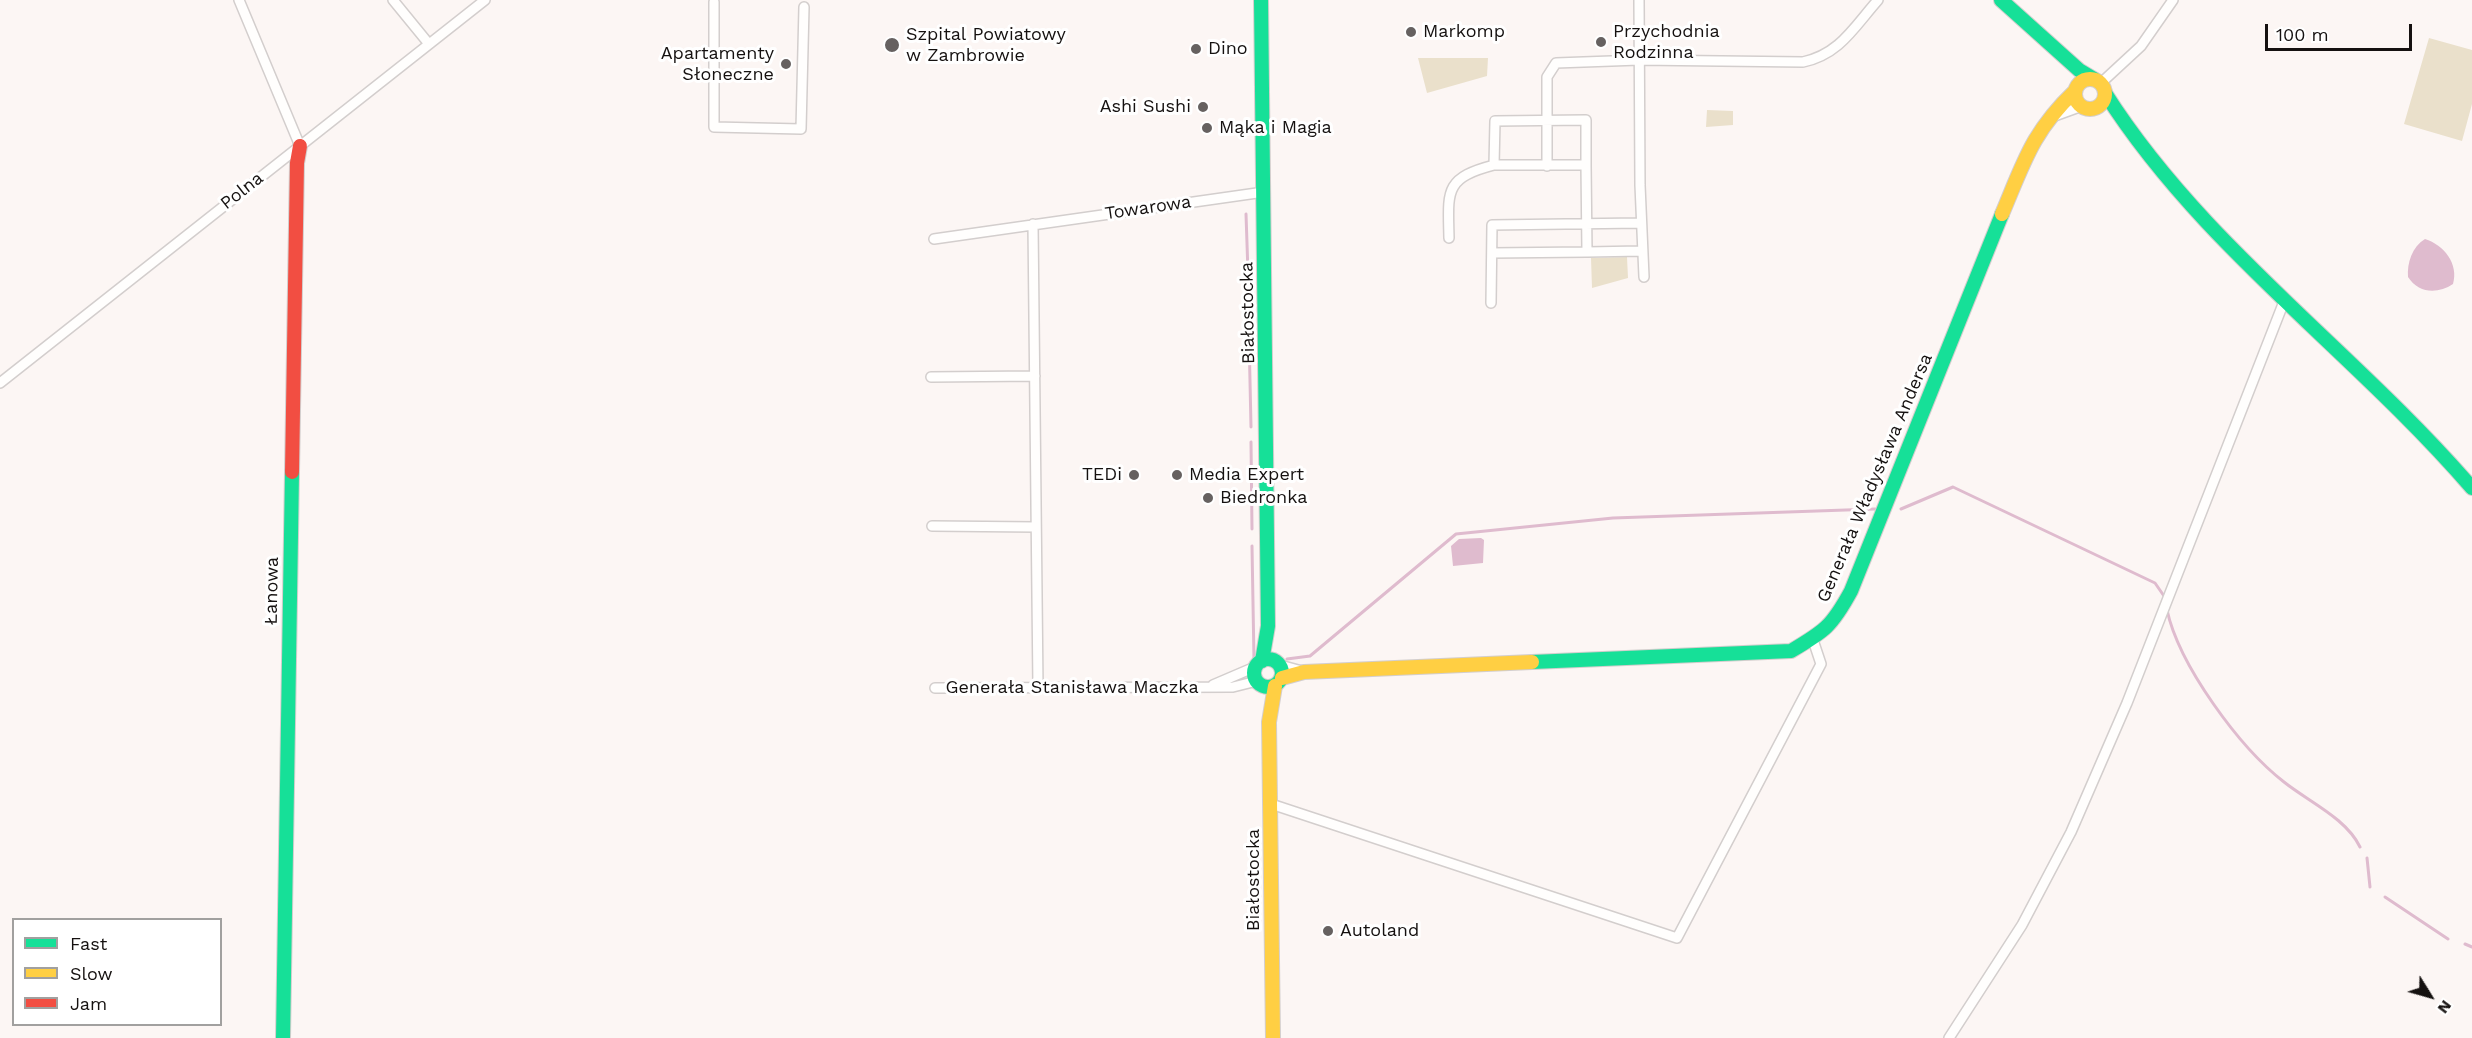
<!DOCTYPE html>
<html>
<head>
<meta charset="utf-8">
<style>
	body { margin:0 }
	#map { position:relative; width:2472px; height:1038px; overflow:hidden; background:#fcf6f4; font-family:"Work Sans",sans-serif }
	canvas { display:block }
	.legend { position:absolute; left:12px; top:918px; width:210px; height:108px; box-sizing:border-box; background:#fff; border:2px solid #a1a09f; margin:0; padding:8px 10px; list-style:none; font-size:18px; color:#151110 }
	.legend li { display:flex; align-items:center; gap:12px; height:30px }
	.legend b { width:30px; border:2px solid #a1a09f }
	.north { position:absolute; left:2400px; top:966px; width:60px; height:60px; -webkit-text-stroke:4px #fff; paint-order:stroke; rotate:127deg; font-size:16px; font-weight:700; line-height:24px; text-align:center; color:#151110 }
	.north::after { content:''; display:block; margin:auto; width:21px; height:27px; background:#151110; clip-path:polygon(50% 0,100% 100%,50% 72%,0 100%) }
	.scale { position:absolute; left:2265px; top:24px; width:147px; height:27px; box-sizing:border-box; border:3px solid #151110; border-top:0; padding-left:8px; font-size:18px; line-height:21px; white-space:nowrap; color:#151110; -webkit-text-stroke:4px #fff; paint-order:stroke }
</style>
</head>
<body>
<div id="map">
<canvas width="2472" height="1038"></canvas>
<ul class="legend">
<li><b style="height:8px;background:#16e098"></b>Fast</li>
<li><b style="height:8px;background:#ffcf43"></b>Slow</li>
<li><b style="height:8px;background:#f24e42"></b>Jam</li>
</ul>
<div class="north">N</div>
<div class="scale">100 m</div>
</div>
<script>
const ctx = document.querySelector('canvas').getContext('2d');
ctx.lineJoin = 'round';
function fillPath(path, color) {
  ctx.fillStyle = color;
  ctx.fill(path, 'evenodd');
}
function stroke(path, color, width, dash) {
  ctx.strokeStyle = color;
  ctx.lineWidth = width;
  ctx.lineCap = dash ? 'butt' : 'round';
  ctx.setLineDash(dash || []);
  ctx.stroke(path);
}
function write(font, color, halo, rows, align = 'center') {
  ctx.font = font + ' "Work Sans",sans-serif';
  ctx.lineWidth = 6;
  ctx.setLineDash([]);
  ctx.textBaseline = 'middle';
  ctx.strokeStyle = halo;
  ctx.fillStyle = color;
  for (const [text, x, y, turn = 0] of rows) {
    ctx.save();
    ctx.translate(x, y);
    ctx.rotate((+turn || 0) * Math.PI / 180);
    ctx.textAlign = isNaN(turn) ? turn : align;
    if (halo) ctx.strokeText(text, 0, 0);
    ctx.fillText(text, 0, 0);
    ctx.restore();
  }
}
fillPath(new Path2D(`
	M2429,38L2472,50V104L2462,141L2404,124Z
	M1418,58H1488L1487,76L1427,93Z
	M1707,110L1733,111V125L1706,127Z
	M1627,257L1628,278L1592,288L1591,258Z`), '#eae0cb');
fillPath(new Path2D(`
	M2425,239C2444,245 2459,264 2453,284C2438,294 2419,294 2408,277C2407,263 2412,247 2425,239Z
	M1481,538L1484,540L1483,563L1453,566L1451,546L1459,539Z`), '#dfbbce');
stroke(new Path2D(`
	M1246,214L1248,273
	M1248,289L1251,427
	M1251,442L1252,529
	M1901,509L1953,487L2155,583L2164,596
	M1252,546L1254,660
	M2167,610C2179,665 2239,747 2284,782C2309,802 2346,818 2360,847
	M1287,659L1310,656L1456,534L1613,518L1875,509
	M2367,858L2370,887
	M2385,897L2448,939
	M2465,944L2472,947`), '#dfbbce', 3);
const street = new Path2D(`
	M239,0L300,146
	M393,0L429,44
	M1639,0L1640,185L1644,277
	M714,2V127L801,129L804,7
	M2101,83L2141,46L2173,0
	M2049,118L2082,106
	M1586,120V165H1494L1495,121Z
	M1547,166V77L1556,63L1639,60L1803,62C1840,54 1854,27 1878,0
	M1033,224L1038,688
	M1449,238C1448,191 1444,178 1494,165
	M934,239L1264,192
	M1587,252L1641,251
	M1492,253L1587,252L1586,165
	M1491,303L1492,225L1640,223
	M931,377L1035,376
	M0,383L485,0
	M932,526L1036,527
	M1280,665L1302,671
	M1213,685L1255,667
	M935,688L1233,687L1257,681
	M1271,804L1677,938L1821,664L1813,640
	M1949,1038L2022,925L2071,832L2127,703L2285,299`);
const fast = new Path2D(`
	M1261,0L1268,626L1262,661
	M2001,0L2079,70L2094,79
	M2105,93C2202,246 2355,352 2472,488
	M1254 673a14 14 0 1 1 28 0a14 14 0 1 1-28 0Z
	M1532,662L1791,651C1825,631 1832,626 1851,591L2002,214
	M283,1038L292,472`);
const slow = new Path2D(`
	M2075 94a15 15 0 1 1 30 0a15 15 0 1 1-30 0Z
	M2002,214C2024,162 2032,132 2075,91
	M1282,678L1304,672L1532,662
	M1273,1038L1269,722L1275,686`);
const jam = new Path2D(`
	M292,472L297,163L300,146`);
stroke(street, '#d3cecd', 12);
stroke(fast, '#d3cecd', 16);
stroke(slow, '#d3cecd', 16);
stroke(jam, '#d3cecd', 16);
stroke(street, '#fffefd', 9);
stroke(fast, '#16e098', 14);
stroke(slow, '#ffcf43', 14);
stroke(jam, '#f24e42', 14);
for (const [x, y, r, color] of [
	[1411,32,6,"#666160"],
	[1601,42,6,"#666160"],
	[892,45,8,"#666160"],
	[1196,49,6,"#666160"],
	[786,64,6,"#666160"],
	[1203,107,6,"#666160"],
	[1207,128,6,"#666160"],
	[1134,475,6,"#666160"],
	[1177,475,6,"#666160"],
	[1208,498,6,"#666160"],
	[1328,931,6,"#666160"]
]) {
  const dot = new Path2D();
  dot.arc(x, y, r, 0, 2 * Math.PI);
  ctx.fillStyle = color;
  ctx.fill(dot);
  stroke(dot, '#fff', 2);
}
write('18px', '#151110', '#fff', [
	["Markomp",1423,32],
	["Przychodnia",1613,32],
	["Rodzinna",1613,53],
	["Szpital Powiatowy",906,35],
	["w Zambrowie",906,56],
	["Dino",1208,49],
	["Apartamenty",774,54,"right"],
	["Słoneczne",774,75,"right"],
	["Ashi Sushi",1191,107,"right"],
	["Mąka i Magia",1219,128],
	["TEDi",1122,475,"right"],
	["Media Expert",1189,475],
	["Biedronka",1220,498],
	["Autoland",1340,931]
], 'left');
write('18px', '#151110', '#fff', [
	["Polna",242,191,-38],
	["Towarowa",1148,208,-8],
	["Białostocka",1248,313,-91],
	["Generała Władysława Andersa",1875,478,-67],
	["Łanowa",272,591,-89],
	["Generała Stanisława Maczka",1072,688],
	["Białostocka",1254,880,-90]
]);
</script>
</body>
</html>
